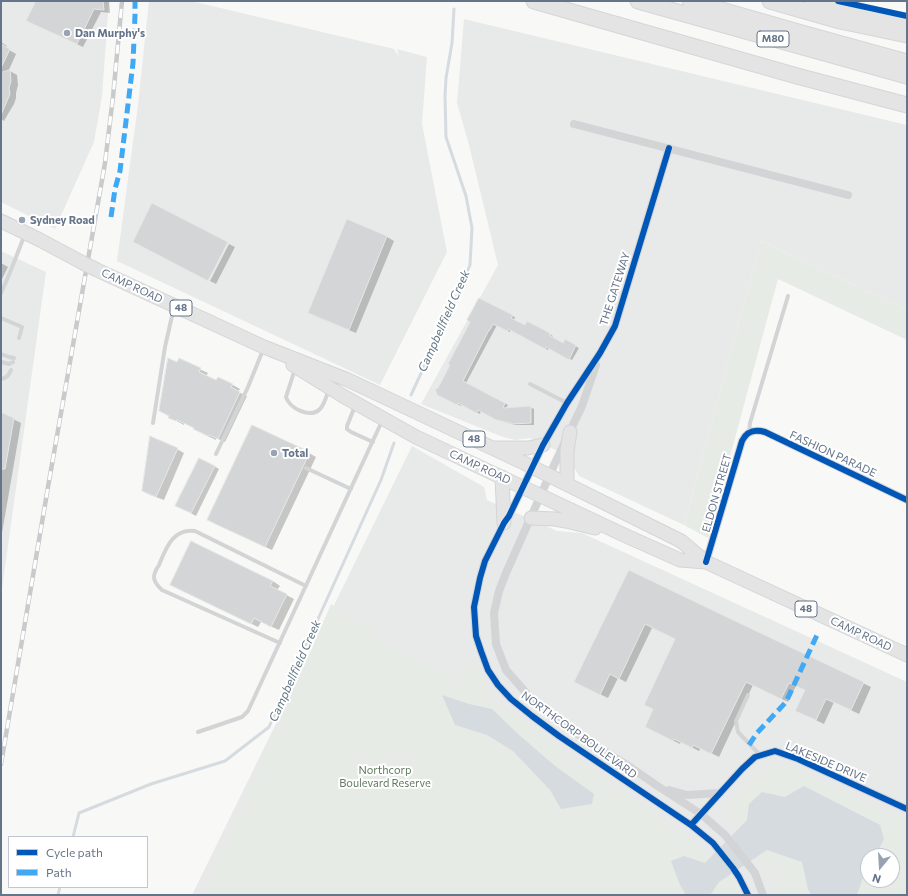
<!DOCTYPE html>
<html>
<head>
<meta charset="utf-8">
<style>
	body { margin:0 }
	#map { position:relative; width:908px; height:896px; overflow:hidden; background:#f8f8f7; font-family:Commissioner,sans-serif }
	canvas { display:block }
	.frame { position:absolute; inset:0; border:2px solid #657489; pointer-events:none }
	.legend { position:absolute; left:8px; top:836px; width:140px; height:52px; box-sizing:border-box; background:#fff; border:1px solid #c1c7d0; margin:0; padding:5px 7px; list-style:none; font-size:12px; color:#657489 }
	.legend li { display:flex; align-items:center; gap:8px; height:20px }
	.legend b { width:20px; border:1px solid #c1c7d0 }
	.north { position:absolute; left:860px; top:848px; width:40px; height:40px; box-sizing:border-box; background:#fff; border:1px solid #c1c7d0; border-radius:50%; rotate:198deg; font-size:11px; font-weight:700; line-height:16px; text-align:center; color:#657489 }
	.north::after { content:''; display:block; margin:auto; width:14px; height:18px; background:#98a2b0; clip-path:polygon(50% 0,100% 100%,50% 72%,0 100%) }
</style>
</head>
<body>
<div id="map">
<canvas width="908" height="896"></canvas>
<div class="frame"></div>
<ul class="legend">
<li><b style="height:5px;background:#0057b8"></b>Cycle path</li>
<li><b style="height:5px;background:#3fa9f5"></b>Path</li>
</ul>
<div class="north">N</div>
</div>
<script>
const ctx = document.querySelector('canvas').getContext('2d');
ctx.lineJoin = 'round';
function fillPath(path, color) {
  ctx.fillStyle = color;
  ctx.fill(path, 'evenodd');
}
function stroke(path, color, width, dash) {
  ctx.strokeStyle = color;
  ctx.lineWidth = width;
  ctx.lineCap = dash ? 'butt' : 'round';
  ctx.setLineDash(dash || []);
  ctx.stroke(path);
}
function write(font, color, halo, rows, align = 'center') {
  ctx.font = font + ' Commissioner,sans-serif';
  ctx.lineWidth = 4;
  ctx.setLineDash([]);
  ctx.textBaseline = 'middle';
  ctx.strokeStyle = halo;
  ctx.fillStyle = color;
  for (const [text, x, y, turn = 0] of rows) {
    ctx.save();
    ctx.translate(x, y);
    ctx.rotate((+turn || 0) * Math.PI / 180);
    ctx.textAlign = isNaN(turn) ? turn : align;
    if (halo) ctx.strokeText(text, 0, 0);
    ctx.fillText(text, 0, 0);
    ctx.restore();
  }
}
fillPath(new Path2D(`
	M1,1H109L102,96L94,142L55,229L1,202Z
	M149,1H191L394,49L399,57L397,49L427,57L422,124L447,252L380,385L117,261L138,105Z
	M464,19L907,125V310L761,241L684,525L579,476L573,466L571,457L530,438L515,440L503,437L421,404L498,265L469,145L457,103Z
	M1,251L46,272L1,596Z
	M412,446L484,487L487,500L557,531L582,533L907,682V895H192ZM868,856H892V880H868Z`), '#e8e9e9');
fillPath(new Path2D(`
	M761,241L907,310V340L778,279L708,538L684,525Z
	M331,604L371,629L377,640L450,676L474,664L486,685L498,703L522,722L674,827L703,850L724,873L738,895H204Z
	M788,766L907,822V895H782L767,867L753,848L732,821L730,816L729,809L731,802L758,772ZM868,856H892V880H868Z`), '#e7ebe5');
fillPath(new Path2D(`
	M442,695L469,704L492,709L518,734L555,766L594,794L592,804L561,809L550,790L513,751L487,735L455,725Z
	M804,786L880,825L884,839L875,856H868V869L862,880L857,895H811L808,889L802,862L767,850L719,882L710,895H686L680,885L671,861L684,856L705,863L747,820L749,804L762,792L785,797Z`), '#d5dbdf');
fillPath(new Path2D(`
	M37,1H109L110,13L101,12L83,47L34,24Z
	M1,42L7,46L6,48L16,54L8,72L10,71L17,75L18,85L16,93V98L14,104L8,114L4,121L1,119Z
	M348,221L387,237L394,241L356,333L317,317L310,313Z
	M229,244L235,247L216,284L210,281Z
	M1,263L8,267L1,281Z
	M512,316L515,317L514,320L525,326L528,322L553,336L552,338L564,344L566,341L579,348L572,360L549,348L548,350L511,330L510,332L497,325L466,383L508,405L506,408L530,407L534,409V425H515L512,424L500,421L481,411L480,414L462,404L461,406L438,394V389L472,322Z
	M180,360L208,373L206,376L217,381L218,378L233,385L240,389L238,392L247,396L225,442L216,438V440L201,433L194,429L195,428L184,423V425L169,417L178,363Z
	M1,413L21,423L2,533L1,532Z
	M177,449L184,453L164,500L150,495L143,491Z
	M309,453L316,457L272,550L215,524Z
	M214,466L219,469L196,516L181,508Z
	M629,571L871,687L859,714L834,702L824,724L803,714L806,690L796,686L788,702L753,685L719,757L701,748L699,751L681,742L680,744L646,727L654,710L645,705L676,639L652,628L626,682L618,678L608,698L583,686Z
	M273,581L280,586L277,590L294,599L279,630L261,622L258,627L178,589Z`), '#0003');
stroke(new Path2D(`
	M411,395L454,302L470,265L472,228L466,196L446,137L445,96L446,78L452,43L454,9
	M73,837L79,813L151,784L225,761L269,727L381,480L394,443
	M58,895L60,887`), '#d5dbdf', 3);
const building = new Path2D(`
	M36,1H103L104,10L94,9L77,44L26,21Z
	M1,44L10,49L1,68Z
	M10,70L11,81L9,88L10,94L1,115V73Z
	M152,203L228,242L208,281L133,242Z
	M347,219L387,236L349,330L308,313Z
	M479,298L513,315L511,318L525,325L527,321L550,333L549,335L563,343L565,339L576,345L569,360L546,347L545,349L508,329L507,331L493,324L490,330H489L463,381L505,403L503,408L531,406V423L511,424V423L496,420L478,410L476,413L458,403L457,405L437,395L435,389L438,388L450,365L448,364L470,322L467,320Z
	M168,358L177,362L179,358L201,368L199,372L216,380L218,377L233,384L231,387L240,392L218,439L209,435L208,436L193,429L194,428L177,420L176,421L168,418L169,416L159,411Z
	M1,412L14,418L5,469H1Z
	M252,425L310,452L265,547L207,520Z
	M150,436L178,448L156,497L142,491Z
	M199,458L215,466L191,513L175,506Z
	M191,541L273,581L270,586L287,594L271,627L254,618L251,624L170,585Z
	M629,570L731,619L864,682L851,710L826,699L816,720L795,711L805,690L789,683L781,699L746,682L711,754L693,745L692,748L674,739L673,741L645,727L653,709L644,705L675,639L645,624L619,679L610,674L600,695L574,682Z`);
fillPath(building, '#d4d5d6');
stroke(building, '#e7e7e6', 1);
const primary = new Path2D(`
	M1,221L40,240L83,263
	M97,270L264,347L348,380L522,462L681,541L706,562L734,575L907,655
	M293,365L343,396L416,437L624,535L680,560L706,562
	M495,448H528L543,445
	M502,477L504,523
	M567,484V451L570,432
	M531,518L555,519L566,521L595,528`);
const highway = new Path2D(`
	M534,1L797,76L907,105
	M638,1L907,76
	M690,1L805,34L907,62
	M770,1L840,21L907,35
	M812,3L907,24`);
stroke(primary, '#d3d5d6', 15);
stroke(highway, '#d5d6d6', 17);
stroke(new Path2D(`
	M1,293L9,275L25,234
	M1,318L22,327L19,338
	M1,354L9,357L14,358
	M1,362L9,364L13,362
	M295,369L286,397C289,408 310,419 320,409C324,405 327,395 329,389
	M1,379C7,378 9,375 11,370
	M530,384L567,403
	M355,406L347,426V429L351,432L373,442
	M153,423L165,347L174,307
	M749,432L750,423L788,296
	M216,454L248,387L263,350
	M306,468L351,489
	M280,643L162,590C159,587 154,583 154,577C154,573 157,568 159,565C166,548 173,528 195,531L306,586
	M748,695L736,721L738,732L760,755
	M198,732L242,717L248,711L382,421`), '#d3d4d5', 4);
stroke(new Path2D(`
	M574,124L848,195
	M669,148L615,326L600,353L567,403L543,445L509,516L504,523L485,561L480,578L474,607L476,636L481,651L488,670L498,685L511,699L532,716L559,736L691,825L713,843L733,868L739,877L748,895
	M596,365L582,406L555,463L506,573L499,591L494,613L496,644L506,670L528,695L552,717L591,743L630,767L659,787L701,814L725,835L755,873L763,895
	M706,562L742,441C747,431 754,429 765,432L907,500
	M669,790L687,795L720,793
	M691,825L742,769L755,757L775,751L798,759L907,809`), '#d3d4d5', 8);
stroke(primary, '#e4e4e5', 13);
stroke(highway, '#e4e4e5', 15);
const rail = new Path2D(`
	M1,764L48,487L105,163L113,97L122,1`);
stroke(rail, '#c9cacb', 4.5);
stroke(rail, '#fff', 3, [9]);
const primaryBridge = new Path2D(`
	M83,263L97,270`);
stroke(primaryBridge, '#d3d5d6', 15, []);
stroke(primaryBridge, '#e4e4e5', 13);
stroke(new Path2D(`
	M111,217L115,189L120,171L133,63L135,15V1
	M749,745L757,733L786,702L817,635`), '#3fa9f5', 5, [10, 5]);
stroke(new Path2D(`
	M838,1L907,16
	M669,148L615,326L600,353L567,403L543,445L509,516L504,523L485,561L480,578L474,607L476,636L481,651L488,670L498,685L511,699L532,716L559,736L691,825L713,843L733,868L739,877L748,895
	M706,562L742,441C747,431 754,429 765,432L907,500
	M691,825L742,769L755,757L775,751L798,759L907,809`), '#0057b8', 6);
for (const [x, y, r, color] of [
	[67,33,4,"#98a2b0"],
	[22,220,4,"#98a2b0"],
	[274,453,4,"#98a2b0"]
]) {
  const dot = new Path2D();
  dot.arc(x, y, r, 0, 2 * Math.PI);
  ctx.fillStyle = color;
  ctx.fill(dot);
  stroke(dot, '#fff', 1.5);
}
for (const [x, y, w] of [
	[773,39,32],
	[181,308,22],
	[474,439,22],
	[806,609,22]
]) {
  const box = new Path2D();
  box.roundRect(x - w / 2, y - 8, w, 16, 3);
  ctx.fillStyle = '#fff';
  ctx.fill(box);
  stroke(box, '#657489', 1);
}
write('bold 10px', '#657489', null, [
	["M80",773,39],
	["48",181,308],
	["48",474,439],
	["48",806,609]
]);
write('bold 11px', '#657489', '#fff', [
	["Dan Murphy's",75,33],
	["Sydney Road",30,220],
	["Total",282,453]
], 'left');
write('11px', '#657489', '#fff', [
	["CAMP ROAD",132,286,25],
	["THE GATEWAY",615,289,-72],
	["FASHION PARADE",833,454,25],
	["CAMP ROAD",480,467,25],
	["ELDON STREET",717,493,-74],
	["CAMP ROAD",861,634,25],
	["NORTHCORP BOULEVARD",579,735,36],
	["LAKESIDE DRIVE",826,762,23]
]);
write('11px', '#627a60', '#fff', [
	["Northcorp",385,770],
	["Boulevard Reserve",385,783]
]);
write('italic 12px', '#617684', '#fff', [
	["Campbellfield Creek",444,321,-66],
	["Campbellfield Creek",295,671,-66]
]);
</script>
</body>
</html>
